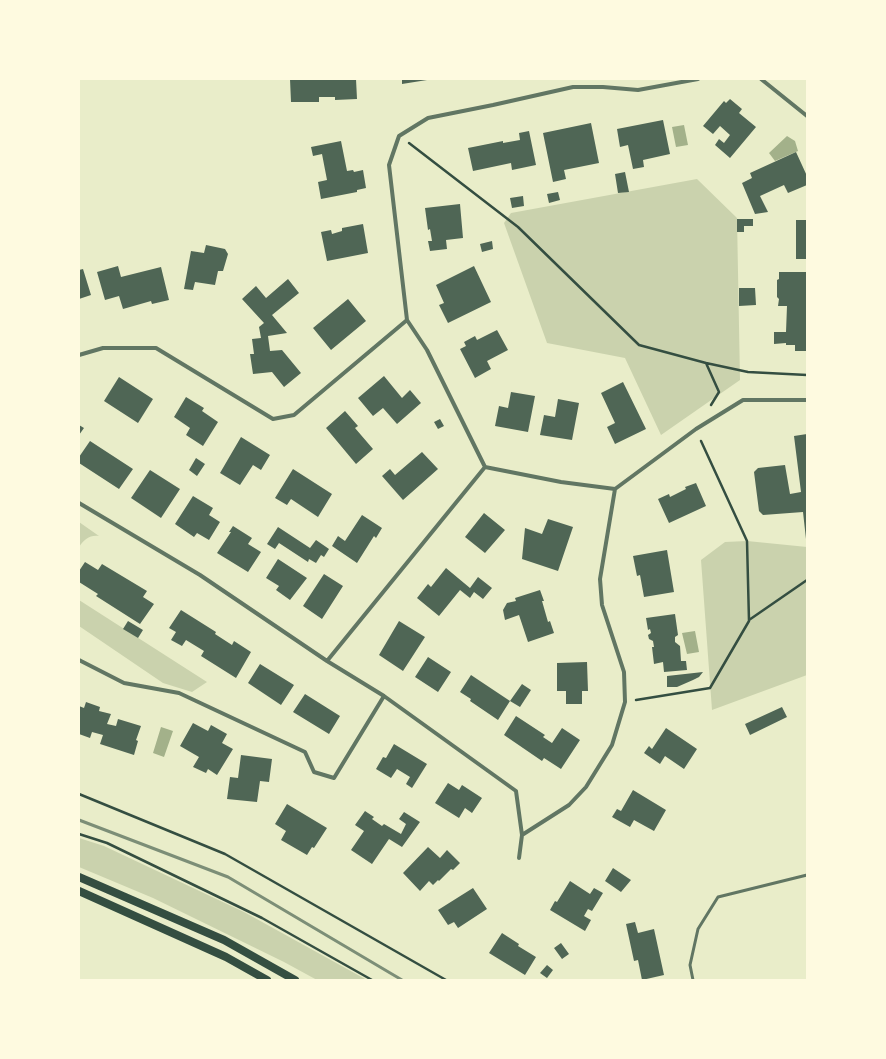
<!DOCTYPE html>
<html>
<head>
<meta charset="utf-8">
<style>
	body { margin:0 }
	#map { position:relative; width:886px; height:1059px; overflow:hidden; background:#e9edc9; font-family:"Fira Sans Condensed",sans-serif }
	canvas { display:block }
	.frame { position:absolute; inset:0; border:80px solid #fefae0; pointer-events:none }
</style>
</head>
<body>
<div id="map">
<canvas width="886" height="1059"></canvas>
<div class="frame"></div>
</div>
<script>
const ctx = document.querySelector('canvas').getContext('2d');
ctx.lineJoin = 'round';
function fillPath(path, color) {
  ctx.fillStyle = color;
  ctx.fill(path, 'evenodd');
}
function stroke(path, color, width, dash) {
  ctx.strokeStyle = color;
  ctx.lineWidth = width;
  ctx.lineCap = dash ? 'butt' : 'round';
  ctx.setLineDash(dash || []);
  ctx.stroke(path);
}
fillPath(new Path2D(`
	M697,179L737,218L740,380L661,435L625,358L547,343L504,223L511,213Z
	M79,522L99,536C89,535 85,539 79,547Z
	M747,541L807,547V675L712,710L701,560L725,542Z
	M79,600L207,682L192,692L163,683L79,626Z
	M79,838L104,846L244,912L367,980H317L284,962L153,898L79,867Z`), '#cad2ad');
fillPath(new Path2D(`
	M684,125L688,145L676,147L672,127Z
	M787,136L795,141L798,151L775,161L769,153Z
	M695,631L699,652L687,654L682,633Z
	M161,727L173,731L164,757L153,753Z`), '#a3b18a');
fillPath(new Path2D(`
	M290,79H356L357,99L335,100V97H319V102H291Z
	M402,79H427V80L402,84Z
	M730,99L742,109L739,113L756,127L730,158L715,145L719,139L724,143L730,135L720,126L713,134L703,126L724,101L726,103Z
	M663,120L670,154L643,160L644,167L633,169L628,145L620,147L617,129Z
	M591,123L599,163L564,170L566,179L553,182L543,133Z
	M529,131L536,165L512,170L511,163L473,171L468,148L503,141V143L520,140L519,133Z
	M341,141L347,171L353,170L354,172L363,170L366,188L357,190V192L321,199L318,182L327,180L322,154L313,156L311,147Z
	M796,152L807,176V185L788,193L784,185L760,196L768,212L755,214L742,183L752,178L750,173Z
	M625,172L629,192L618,193L615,174Z
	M558,192L560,200L549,203L547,194Z
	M523,196L524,206L512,208L510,198Z
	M460,204L463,238L446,240L447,249L430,251L428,241H432L430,229L428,230L425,208Z
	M737,219H753V226H744V232H737Z
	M796,220H807V259H796Z
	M363,224L368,253L327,261L321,232L331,230L332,234L342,231V228Z
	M492,241L493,249L482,252L480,244Z
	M206,245L225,249L228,254L223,271H218L215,285L195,282L193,290L184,289L191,251L204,253Z
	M118,266L121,277L161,267L169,300L152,304L151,301L123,309L119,296L105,300L97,272Z
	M474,266L491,302L448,323L439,305L444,303L436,285Z
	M83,269L91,295L79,299V270Z
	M779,272H807V351H795V345H786V343L774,344V332H786L787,306H778L779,299L777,297V280L779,279Z
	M288,279L299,293L272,315L287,333L268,336L270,351L282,350L301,373L284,387L272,372L253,374L250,354H254L252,339L261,338L259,327L264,323L242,299L256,286L266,298Z
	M739,288H755L756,305L739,306Z
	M348,299L366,321L331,350L313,328Z
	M497,330L508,350L487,361L491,369L475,378L460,349L466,346L464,342L475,336L477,340Z
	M384,376L402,398L410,390L421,403L397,424L383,408L373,416L358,398Z
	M119,377L153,399L138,423L104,401Z
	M623,382L646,429L615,444L607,427L615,423L601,393Z
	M511,392L535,396L528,432L495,426L499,406L508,408Z
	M186,397L204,408L202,411L218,422L203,446L186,435L190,428L174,417Z
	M558,399L579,403L572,440L540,435L544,415L555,417Z
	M345,411L358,426L355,428L373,449L356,464L326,428Z
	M440,419L444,426L438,429L434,422Z
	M79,425L84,428L79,435Z
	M807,434V539H806L803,512L763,515L759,511L754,472L758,468L785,465L790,494L801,492L794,436Z
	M241,437L270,455L261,470L253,465L240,485L220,473Z
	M90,441L133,469L119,489L79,463V457Z
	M422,452L438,469L403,500L382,476L390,469L395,475Z
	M196,458L205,464L197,476L189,470Z
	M293,469L332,494L318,517L291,499L287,505L275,498Z
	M150,470L180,489L161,518L131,498Z
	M696,483L706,506L669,523L658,499L669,494L670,497L686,489L685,487Z
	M193,496L213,508L209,515L220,522L209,540L197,533L194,537L175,524Z
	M484,513L505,530L485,553L465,537Z
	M362,515L382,528L376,538L374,536L357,563L332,546L338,536L345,541Z
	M548,519L573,527L558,571L522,559L525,528L542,534Z
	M233,526L252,538L248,544L261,552L248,572L217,553L231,532H229Z
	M278,527L310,548L316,540L329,549L324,557L321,555L316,563L309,559L308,562L279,543L275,549L267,544Z
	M667,550L674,592L644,597L640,575L637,576L633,556Z
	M278,559L307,578L290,600L276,590L279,586L266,578Z
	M85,562L98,570L102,564L147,591L143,597L154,604L140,624L96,596L98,594L79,582V571Z
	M446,568L470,588L478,577L492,588L483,599L474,592L470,598L460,590L439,616L417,598L428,584L431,587Z
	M324,574L343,586L322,619L303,606Z
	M540,590L544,601H542L548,622L550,621L554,633L528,642L519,615L505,620L503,610L507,603L516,601L515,598Z
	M181,610L216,632L215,634L232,645L234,641L251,652L236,678L201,656L204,651L186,640L182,646L171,640L176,632L169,628Z
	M675,614L678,635L675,637V642L680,646L681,661H686L687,670L664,672L663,662L654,664L652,647H654L653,641L649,639L648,635L651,633L650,629L648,630L646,618Z
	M128,621L143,630L138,638L123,629Z
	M399,621L425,637L403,671L379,655Z
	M428,657L451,672L438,692L415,677Z
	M587,662L588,691H582V704H566V691H557V663Z
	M260,664L294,685L281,705L248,683Z
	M703,672L699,677L693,680L677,687H667V676Z
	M471,675L510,701L498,720L470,701L471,699L460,692Z
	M522,684L531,690L520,707L510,701Z
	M305,694L340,716L329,734L293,712Z
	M86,702L100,707L99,711L111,714L107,724L116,726L118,719L141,726L136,740L138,741L134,755L100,744L103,735L92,732L90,738L79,734V706L84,708Z
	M782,707L787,717L750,735L745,724Z
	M516,716L545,735L543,737L552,743L562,728L580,740L561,769L544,758L542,761L504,735Z
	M193,723L208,731L211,725L227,734L222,743L233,749L217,775L208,769L206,773L193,767L199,757L180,746Z
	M666,728L697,749L684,769L665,756L660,764L644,753L649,746L652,749Z
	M394,744L427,764L412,788L406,784L410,777L397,769L391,778L376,769L383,757L386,758Z
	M241,755L272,759L269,782L260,781L257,802L227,799L230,777L238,778Z
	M448,783L459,790L462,785L482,798L472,813L465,808L459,818L435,803Z
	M633,790L666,810L654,831L634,820L630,827L612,817L617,809L621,811Z
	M287,804L327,828L314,848L312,847L307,855L281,840L286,831L275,824Z
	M365,811L374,817L372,819L382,826L384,824L401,834L406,824L399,819L404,812L420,822L402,847L389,839L372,864L351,850L364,831L355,825Z
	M428,847L440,858L447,850L460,863L453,870L451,869L439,881L438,880L433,885L429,881L420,891L403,873Z
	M613,868L631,880L621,892L605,881Z
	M570,881L590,894L594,888L603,893L592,911L588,909L584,916L591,920L585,931L550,910L555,901L557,902Z
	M473,888L487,909L458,928L454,922L448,925L438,910Z
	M635,922L638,933L654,929L664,975L642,980L638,960L634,961L626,924Z
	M502,933L519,944L518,946L536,957L525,975L489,953Z
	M561,943L569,954L562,959L554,948Z
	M547,965L553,970L547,978L540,973Z`), '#4f6655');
stroke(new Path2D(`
	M409,143L518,227L639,345L706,363L719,392L711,405
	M706,363L748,372L807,375
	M749,620L807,580
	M636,700L710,688L749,621L747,541L701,441
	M79,794L225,854L446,980
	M79,834L107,843L262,918L372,980`), '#344e41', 2.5);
stroke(new Path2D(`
	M693,980L690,965L698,929L718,897L807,875`), '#617663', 3);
stroke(new Path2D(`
	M698,79L638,90L603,87H573L493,105L428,118L399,136L389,165L407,320L427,350L485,467L561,482L615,489L696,429L743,400H807
	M761,79L807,116
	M79,355L103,348H156L273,419L294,415L407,320
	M79,503L200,575L327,661L485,467
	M79,660L124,683L179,693L305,752L314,772L334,778L384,696
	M327,661L384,696L516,791L522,835L519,858
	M522,835L569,805L586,787L612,745L625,702L624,672L602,605L600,579L615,489`), '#617663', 4);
stroke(new Path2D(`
	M79,877L224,940L295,980
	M79,891L226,957L267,980`), '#344e41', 8);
stroke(new Path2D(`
	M79,820L228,877L402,980`), '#7c8e77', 3);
</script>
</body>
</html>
